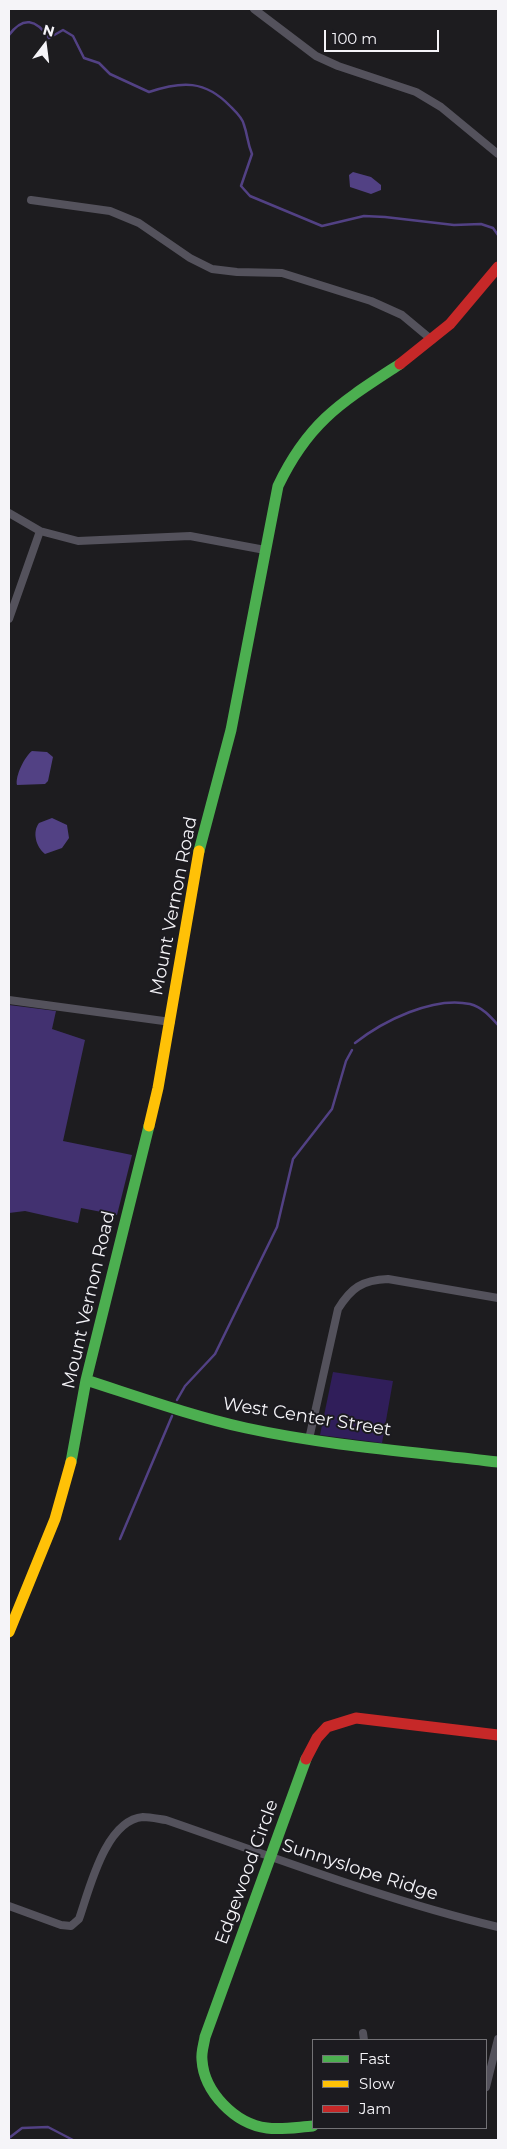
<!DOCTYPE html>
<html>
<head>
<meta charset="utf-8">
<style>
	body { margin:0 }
	#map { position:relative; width:507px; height:2149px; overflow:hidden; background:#1d1c1f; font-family:Montserrat,sans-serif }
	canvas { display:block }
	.frame { position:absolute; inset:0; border:10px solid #f5f4f8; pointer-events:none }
	.legend { position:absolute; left:312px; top:2039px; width:175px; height:90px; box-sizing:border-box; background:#1c1b20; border:1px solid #737276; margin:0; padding:6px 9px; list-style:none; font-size:15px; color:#f5f4f8 }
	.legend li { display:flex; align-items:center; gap:10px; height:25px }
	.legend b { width:25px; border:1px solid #737276 }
	.north { position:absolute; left:20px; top:20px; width:50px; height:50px; -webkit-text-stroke:4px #1c1b20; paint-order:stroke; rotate:15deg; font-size:14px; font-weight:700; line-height:20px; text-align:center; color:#f5f4f8 }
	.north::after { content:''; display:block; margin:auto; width:18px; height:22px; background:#f5f4f8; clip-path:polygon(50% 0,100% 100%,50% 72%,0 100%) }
	.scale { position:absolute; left:324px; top:30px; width:115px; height:22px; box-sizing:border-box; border:2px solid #f5f4f8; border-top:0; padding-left:6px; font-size:15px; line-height:18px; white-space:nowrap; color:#f5f4f8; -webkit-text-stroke:4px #1c1b20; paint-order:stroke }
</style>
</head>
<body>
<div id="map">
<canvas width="507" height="2149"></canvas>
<div class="frame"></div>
<ul class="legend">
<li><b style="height:6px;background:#4caf50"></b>Fast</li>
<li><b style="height:6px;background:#ffc107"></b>Slow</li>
<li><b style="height:6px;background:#c62828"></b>Jam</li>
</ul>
<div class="north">N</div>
<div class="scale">100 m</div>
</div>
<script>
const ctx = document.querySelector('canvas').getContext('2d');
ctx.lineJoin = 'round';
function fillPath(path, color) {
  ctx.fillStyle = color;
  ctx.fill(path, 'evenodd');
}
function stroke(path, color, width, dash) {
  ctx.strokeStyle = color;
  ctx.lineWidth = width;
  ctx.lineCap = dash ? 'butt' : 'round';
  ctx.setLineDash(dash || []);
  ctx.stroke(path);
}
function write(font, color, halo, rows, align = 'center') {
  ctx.font = font + ' Montserrat,sans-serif';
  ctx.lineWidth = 4;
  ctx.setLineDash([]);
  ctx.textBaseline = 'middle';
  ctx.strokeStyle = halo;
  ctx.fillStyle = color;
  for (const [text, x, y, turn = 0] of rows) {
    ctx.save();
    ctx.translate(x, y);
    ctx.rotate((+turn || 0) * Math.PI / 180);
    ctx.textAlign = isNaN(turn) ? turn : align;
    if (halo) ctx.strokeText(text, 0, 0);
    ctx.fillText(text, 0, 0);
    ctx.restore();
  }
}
fillPath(new Path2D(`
	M333,1372L393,1381L382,1443L320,1435Z`), '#301e5a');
fillPath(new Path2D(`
	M9,1005L56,1011L52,1029L85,1040L63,1141L132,1155L117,1215L81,1208L78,1223L25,1211L9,1213Z`), '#423170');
fillPath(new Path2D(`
	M353,172L371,177L381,185V190L371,194L350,187L349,175Z
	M32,751L47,752L53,757L48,781L45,784L17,785C15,776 25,756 32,751Z
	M52,818L67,825L69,838L62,848L45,854C36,847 32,832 39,823Z`), '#524184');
stroke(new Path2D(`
	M9,35C23,16 36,19 49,38L63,30L73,36L84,58L99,63L110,74L149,92C182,81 205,80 230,106C235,111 243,118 244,125C248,136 247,142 252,154L241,186L250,196L322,226L364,216L385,217L454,225L481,224L493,228L498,235
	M355,1043C383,1021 433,996 470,1004C482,1007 490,1016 498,1025
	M177,1400L185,1386L215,1354L277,1227L293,1159L332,1109L346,1061L352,1050
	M120,1539L172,1416
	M9,2138L22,2128L48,2127L73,2140`), '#524184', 2.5);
stroke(new Path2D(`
	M254,9L316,56L338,66L416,92L441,107L498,154
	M31,200L110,211L139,223L190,258L212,269L237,272L282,273L371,301L402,315L432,340
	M9,513L40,531L78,541L190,536L265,550
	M9,619L40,531
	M9,1000L171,1022
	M309,1439L338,1309C351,1288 362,1280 388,1279L498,1298
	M9,1906L61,1925L71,1926L79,1919C89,1891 105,1820 143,1817C150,1817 159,1819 166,1820C276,1858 385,1900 498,1927
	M363,2033L364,2040
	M486,2087L498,2039`), '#54525c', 8);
stroke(new Path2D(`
	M199,851L231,730L278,486C309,421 342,402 400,364
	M86,1380C139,1397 192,1416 246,1428C329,1446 414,1452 498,1462
	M71,1462L86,1380L149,1126
	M306,1759L205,2037C204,2044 201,2052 202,2060C204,2092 235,2124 267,2128C282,2130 298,2127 313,2126`), '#4caf50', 11);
stroke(new Path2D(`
	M149,1126L158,1088L199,851
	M9,1632L55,1519L71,1462`), '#ffc107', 11);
stroke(new Path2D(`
	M400,364L450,324L498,267
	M306,1759L317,1738L327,1727L356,1718L498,1735`), '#c62828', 11);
write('18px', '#f5f4f8', '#1c1b20', [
	["Mount Vernon Road",174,906,-79],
	["Mount Vernon Road",89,1300,-77],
	["West Center Street",307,1417,9],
	["Sunnyslope Ridge",360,1870,18],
	["Edgewood Circle",247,1872,-70]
]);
</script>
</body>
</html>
